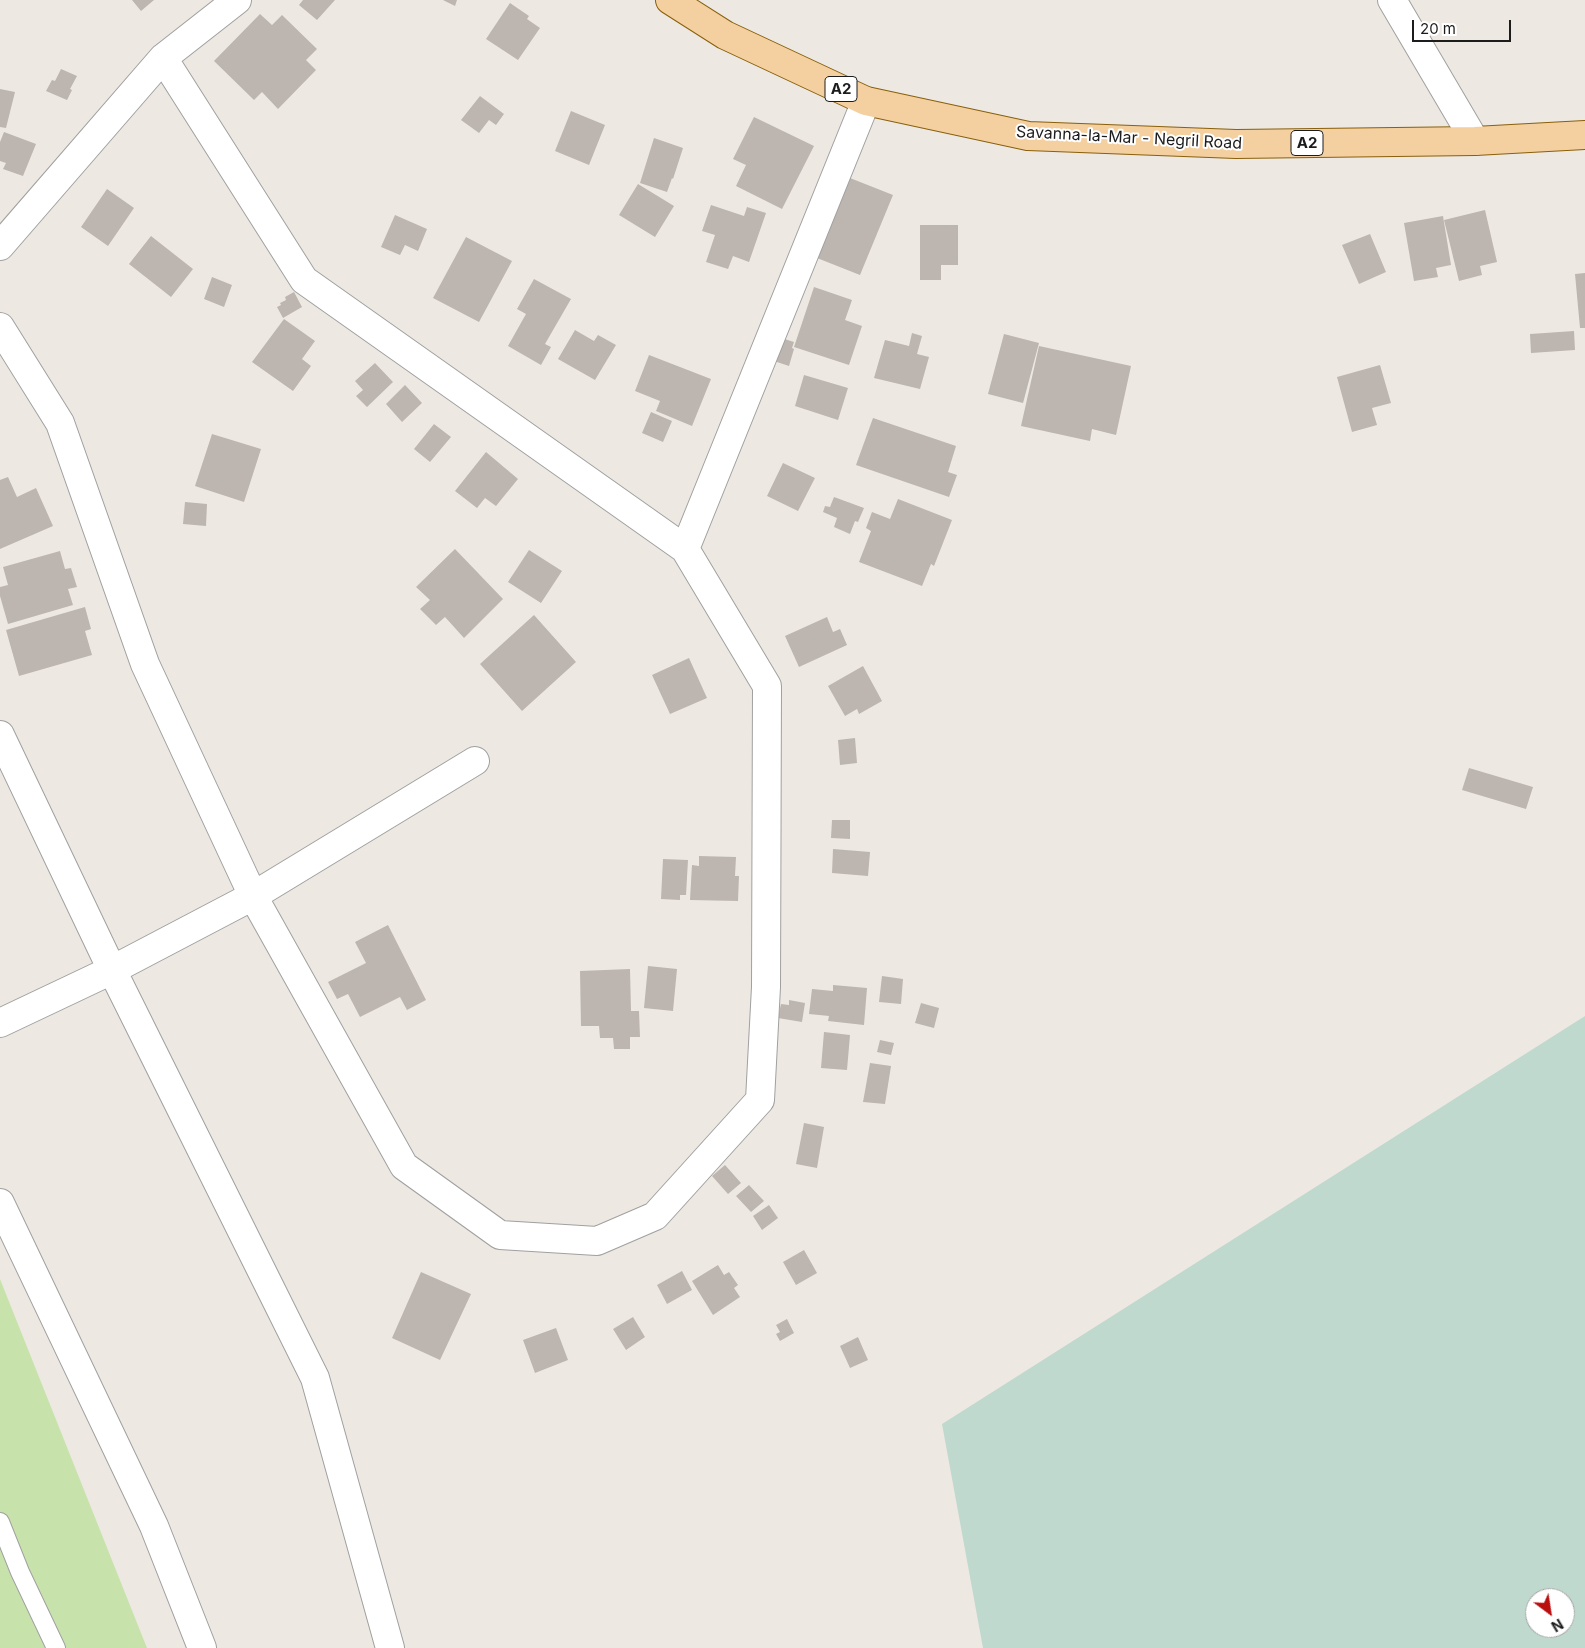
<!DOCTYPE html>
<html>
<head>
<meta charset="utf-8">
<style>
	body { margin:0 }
	#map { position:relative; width:1585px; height:1648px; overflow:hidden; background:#ede9e2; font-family:Inter,sans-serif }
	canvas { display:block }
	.north { position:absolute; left:1525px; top:1588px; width:50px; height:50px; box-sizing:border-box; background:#fff; border:1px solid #a4a4a4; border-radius:50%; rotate:149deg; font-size:14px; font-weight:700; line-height:20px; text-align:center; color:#1c1c1c }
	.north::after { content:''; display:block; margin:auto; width:18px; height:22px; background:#b90f0f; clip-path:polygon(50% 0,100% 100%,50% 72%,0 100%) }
	.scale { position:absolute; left:1412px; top:20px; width:99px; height:22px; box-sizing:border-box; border:2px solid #1c1c1c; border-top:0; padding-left:6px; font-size:15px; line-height:18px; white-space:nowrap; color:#1c1c1c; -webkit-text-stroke:4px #fff; paint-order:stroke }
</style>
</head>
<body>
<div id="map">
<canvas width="1585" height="1648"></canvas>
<div class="north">N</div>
<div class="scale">20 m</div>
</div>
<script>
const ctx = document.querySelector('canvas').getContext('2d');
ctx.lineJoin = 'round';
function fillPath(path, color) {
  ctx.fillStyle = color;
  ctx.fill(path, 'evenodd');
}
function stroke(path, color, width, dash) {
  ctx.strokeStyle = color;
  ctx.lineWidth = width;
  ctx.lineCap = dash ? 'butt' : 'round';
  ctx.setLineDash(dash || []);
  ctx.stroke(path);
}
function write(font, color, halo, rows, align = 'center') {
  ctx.font = font + ' Inter,sans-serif';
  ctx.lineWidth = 4;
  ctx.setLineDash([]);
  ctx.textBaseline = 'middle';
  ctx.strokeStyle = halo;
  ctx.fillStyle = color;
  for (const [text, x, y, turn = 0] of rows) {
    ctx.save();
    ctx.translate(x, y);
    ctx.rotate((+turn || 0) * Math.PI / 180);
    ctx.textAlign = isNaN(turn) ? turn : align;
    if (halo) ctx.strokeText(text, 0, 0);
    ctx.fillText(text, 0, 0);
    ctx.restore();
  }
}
fillPath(new Path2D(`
	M0,1279L147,1648H0Z`), '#c7e3ab');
fillPath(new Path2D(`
	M1585,1016V1648H983L942,1424ZM1535,1598H1565V1628H1535Z`), '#c0d9ce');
fillPath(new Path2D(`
	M132,0H154L141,11Z
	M303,0H335L317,20L299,5Z
	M443,0H457L455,6Z
	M510,3L529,16L527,19L540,28L518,60L486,39Z
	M260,14L272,25L282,15L317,49L306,60L316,70L278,109L262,92L254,100L214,61Z
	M61,69L77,76L70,89L72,90L67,100L46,91L52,80L55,81Z
	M0,89L15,92L6,128L0,127Z
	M480,96L504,114L496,125L489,120L479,133L461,120Z
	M571,111L605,125L589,165L555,151Z
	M754,117L814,146L782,209L736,186L746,165L733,159Z
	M4,132L36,144L23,176L3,169L6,163L0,161V142Z
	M654,138L683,148L673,179L672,178L667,192L640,183Z
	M850,178L893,195L860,275L817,258Z
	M638,184L674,206L655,237L619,215Z
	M107,189L134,208L108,246L81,227Z
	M711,205L744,216L747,207L766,213L749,262L733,256L728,269L706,262L715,235L702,231Z
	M1485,210L1497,262L1480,266L1482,275L1459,281L1444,220Z
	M395,215L427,229L418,251L405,245L400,255L381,247Z
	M1443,216L1451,265L1436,268L1438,277L1414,281L1404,223Z
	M920,225H958V265H941V280H920Z
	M1370,234L1386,272L1359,284L1342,245Z
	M151,236L193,269L171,297L129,264Z
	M466,237L512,261L479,322L433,298Z
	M1585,273V328H1580L1575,274Z
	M212,277L232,285L224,307L204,299Z
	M534,279L571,299L545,344L551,347L541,365L508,346L526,314L517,309Z
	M814,287L852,300L845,320L862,326L849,365L794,347Z
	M294,292L302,307L283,318L277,307L281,305L280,303L286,300L285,297Z
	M284,319L315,341L302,359L311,366L293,391L252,362Z
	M575,330L594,341L598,335L616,345L595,380L558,359Z
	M1574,331L1575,350L1531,353L1530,334Z
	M912,333L922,336L917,354L929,357L920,389L874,378L885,340L909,346Z
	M1004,334L1039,343L1023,403L988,394Z
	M775,336L794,342L792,348L794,349L789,366L768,359Z
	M1039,346L1131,366L1116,435L1092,429L1090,441L1021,426Z
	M649,355L711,379L692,426L656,411L660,401L635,391Z
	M375,363L393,382L367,407L356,396L363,390L355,381Z
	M1380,365L1391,403L1372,408L1377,425L1352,432L1337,377Z
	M804,375L848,388L838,420L795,406Z
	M405,385L422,403L402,422L386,404Z
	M651,412L672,421L663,442L642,433Z
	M873,418L956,446L948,472L957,475L949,497L856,465Z
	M434,424L451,437L430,462L414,449Z
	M212,434L261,449L244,502L195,486Z
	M486,452L518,479L496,506L485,498L477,508L455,491Z
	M783,463L815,478L798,511L767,496Z
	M8,477L17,497L36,488L53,526L0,549V480Z
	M834,497L864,508L858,522L855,521L850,534L834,527L837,518L823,512L825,506L830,507Z
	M898,499L952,520L934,566L931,564L922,586L859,562L871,531L866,528L872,512L890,519Z
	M185,502L207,504L206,526L183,524Z
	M455,549L503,599L464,638L445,617L436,625L420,609L430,600L416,587Z
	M529,550L562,571L541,603L508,582Z
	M60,551L65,569L71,568L77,587L68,589L73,605L8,624L0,596V587L8,585L3,567Z
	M85,607L91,629L85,631L92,655L19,676L6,630Z
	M534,615L576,662L522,711L480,664Z
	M827,617L833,632L840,629L847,645L799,667L785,636Z
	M689,658L707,698L670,714L652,675Z
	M863,666L882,701L859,714L857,709L845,716L828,686Z
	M855,738L857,763L840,765L838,740Z
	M1469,768L1533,787L1526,809L1462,790Z
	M832,820H850V839L831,838Z
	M833,849L870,852L868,876L832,873Z
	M699,856L736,857L735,876H739L738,901L690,900L692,865L699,866Z
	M663,859L688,860L686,895H680V900L661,899Z
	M388,925L426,1000L407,1010L400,997L360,1017L348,994L337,999L328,982L366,963L355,942Z
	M648,966L677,969L673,1011L644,1008Z
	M630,969L631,1011H639L640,1037H630V1049H614L613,1038H600L599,1026H581L580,971Z
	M882,976L903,979L901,1004L879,1002Z
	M833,985L867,988L864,1025L828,1021L829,1016L809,1014L812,989L833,991Z
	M789,1000L805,1003L802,1022L778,1018L781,1004L789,1005Z
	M921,1003L939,1008L934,1028L915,1023Z
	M824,1032L850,1035L847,1070L821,1068Z
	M880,1040L894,1043L891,1055L877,1052Z
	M870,1063L891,1066L885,1104L863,1102Z
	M804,1123L824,1127L817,1168L796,1164Z
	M725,1165L741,1183L728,1194L712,1176Z
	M749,1185L764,1201L751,1212L736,1196Z
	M769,1205L778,1218L762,1230L753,1216Z
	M804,1250L817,1273L796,1285L783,1262Z
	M718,1265L724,1275L729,1272L738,1285L734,1288L740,1297L713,1315L692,1281Z
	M682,1271L692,1290L667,1304L657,1285Z
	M421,1272L471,1294L440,1360L392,1338Z
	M633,1317L645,1337L626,1350L613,1329Z
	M787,1319L794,1333L780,1341L776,1334L780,1332L776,1325Z
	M556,1328L568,1360L535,1373L523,1340Z
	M858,1337L868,1360L850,1368L840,1346Z`), '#bdb5af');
const lane = new Path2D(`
	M0,1522L20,1572L56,1648`);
const street = new Path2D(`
	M1392,0L1475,141
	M163,58L237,0
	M0,246L163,58L304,280L685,549
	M0,327L60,423L145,664L253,896L404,1166L500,1235L597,1241L655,1216L760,1100L766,987L767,686L685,549L866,101
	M0,735L112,970L315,1378L390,1648
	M0,1023L112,970L253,896L475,761
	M0,1203L154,1526L202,1648`);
const primary = new Path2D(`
	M670,0L725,35L866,101L1028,136L1236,144L1475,141L1585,135`);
stroke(lane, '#a0a0a0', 20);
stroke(street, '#a0a0a0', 30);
stroke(primary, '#895f0b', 30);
stroke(lane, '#fff', 18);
stroke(street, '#fff', 28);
stroke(primary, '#f4d0a0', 28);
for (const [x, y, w] of [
	[841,89,32],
	[1307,143,32]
]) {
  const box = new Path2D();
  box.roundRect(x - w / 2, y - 12.5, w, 25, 4);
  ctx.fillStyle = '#fff';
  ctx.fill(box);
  stroke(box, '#1c1c1c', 1);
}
write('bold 15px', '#1c1c1c', null, [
	["A2",841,89],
	["A2",1307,143]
]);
write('16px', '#1c1c1c', '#fff', [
	["Savanna-la-Mar - Negril Road",1129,138,3]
]);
</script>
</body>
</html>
